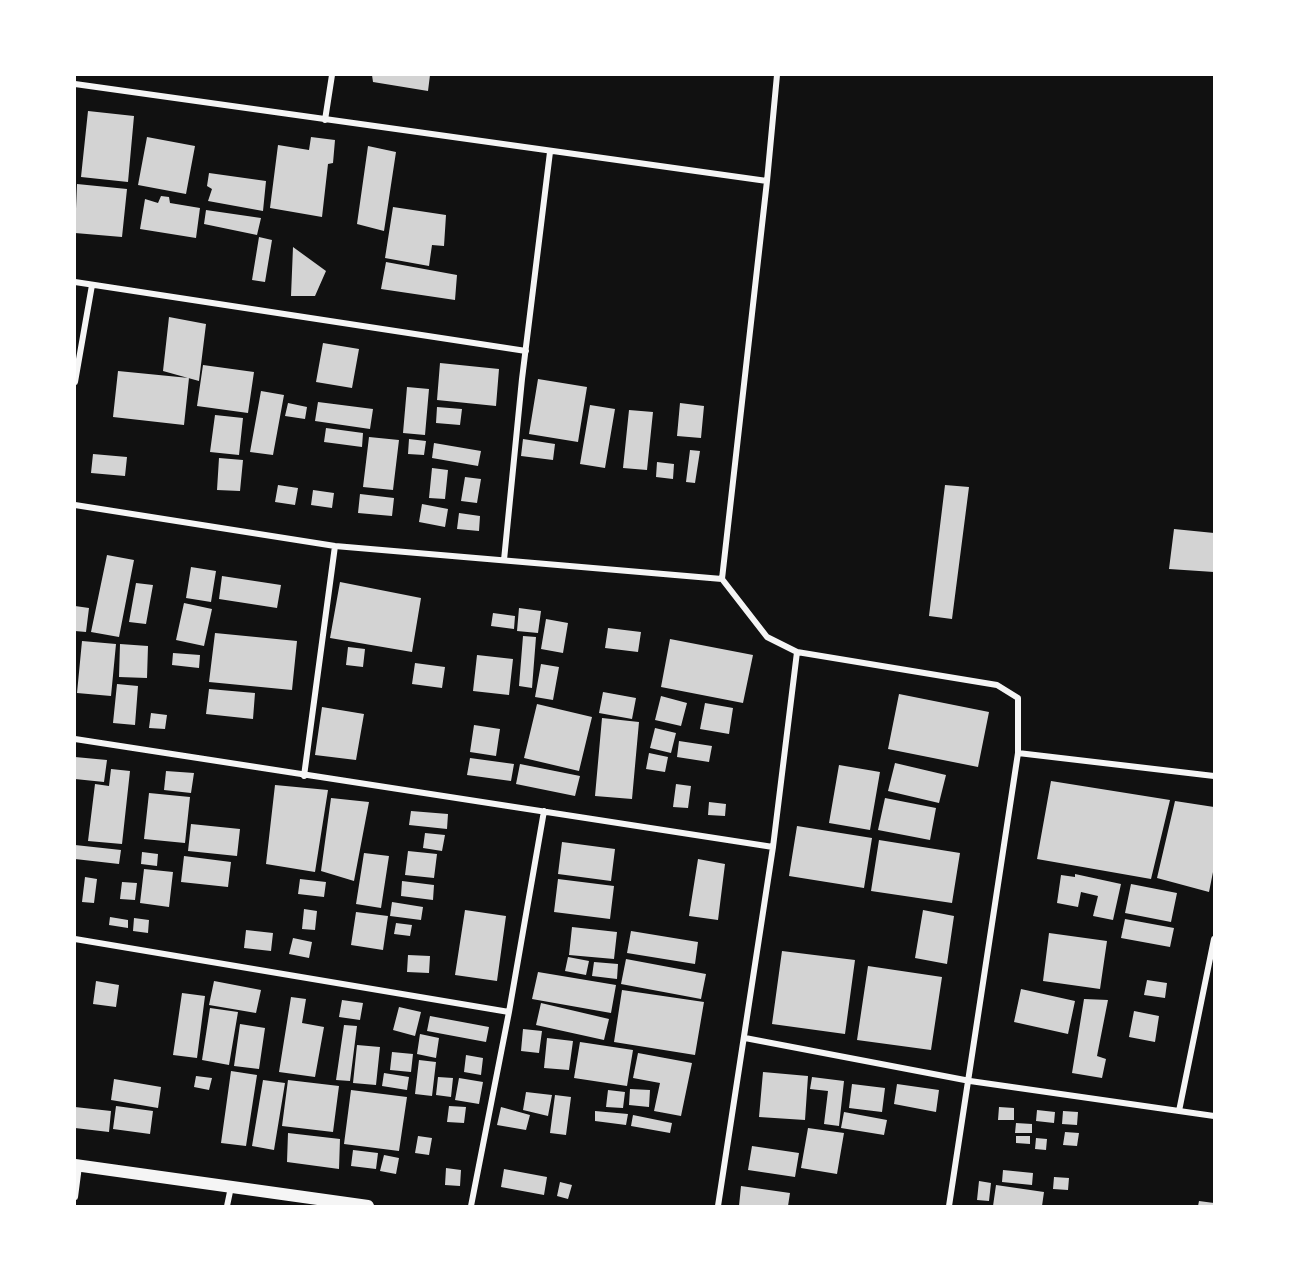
<!DOCTYPE html>
<html>
<head>
<meta charset="utf-8">
<style>
	body { margin:0 }
	#map { position:relative; width:1289px; height:1281px; overflow:hidden; background:#111; font-family:"Varela Round",sans-serif }
	canvas { display:block }
	.frame { position:absolute; inset:0; border:76px solid #fff; pointer-events:none }
</style>
</head>
<body>
<div id="map">
<canvas width="1289" height="1281"></canvas>
<div class="frame"></div>
</div>
<script>
const ctx = document.querySelector('canvas').getContext('2d');
ctx.lineJoin = 'round';
function fillPath(path, color) {
  ctx.fillStyle = color;
  ctx.fill(path, 'evenodd');
}
function stroke(path, color, width, dash) {
  ctx.strokeStyle = color;
  ctx.lineWidth = width;
  ctx.lineCap = dash ? 'butt' : 'round';
  ctx.setLineDash(dash || []);
  ctx.stroke(path);
}
fillPath(new Path2D(`
	M372,75H430L428,91L373,82Z
	M88,111L134,116L128,182L81,177Z
	M147,137L195,146L186,194L138,185Z
	M311,137L335,140L333,163L328,164L322,217L270,208L278,145L309,150Z
	M368,146L396,152L384,231L357,224Z
	M209,173L266,181L263,211L208,201L212,189L207,186Z
	M77,184L127,189L122,237L75,233Z
	M161,196L169,197L170,203L200,208L196,238L140,229L145,199L158,203Z
	M393,207L446,215L444,246L432,245L429,266L385,258Z
	M206,210L261,218L257,235L204,224Z
	M259,237L272,240L265,282L252,280Z
	M293,247L326,271L315,296H291Z
	M386,262L457,275L455,300L381,289Z
	M169,317L206,324L199,381L163,371Z
	M323,343L359,349L352,388L316,382Z
	M440,363L499,369L496,406L437,400Z
	M203,365L254,372L248,413L197,406Z
	M118,371L189,378L184,425L113,417Z
	M538,379L587,387L578,442L529,434Z
	M407,387L429,389L425,435L403,433Z
	M261,391L284,395L273,455L250,452Z
	M318,402L373,409L370,429L315,421Z
	M288,403L307,407L305,419L285,416Z
	M680,403L704,406L701,438L677,436Z
	M590,405L615,409L605,468L580,464Z
	M437,407L462,409L460,425L436,423Z
	M629,410L653,412L647,470L623,468Z
	M215,415L243,418L239,455L210,452Z
	M326,428L363,433L362,447L324,442Z
	M369,437L399,440L393,490L363,487Z
	M409,439L426,441L424,455L408,454Z
	M523,439L555,444L553,460L521,456Z
	M434,443L481,451L478,466L432,458Z
	M690,450L700,451L695,483L686,482Z
	M93,454L127,457L125,476L91,473Z
	M219,458L243,460L240,491L217,490Z
	M657,462L674,464L673,479L656,477Z
	M432,468L448,470L445,499L429,498Z
	M465,477L481,479L477,503L461,501Z
	M278,485L298,488L295,505L275,502Z
	M945,485L969,487L952,619L929,616Z
	M313,490L334,493L332,508L311,505Z
	M360,494L394,498L392,516L358,513Z
	M422,504L448,509L445,527L419,522Z
	M459,513L480,516L479,531L457,529Z
	M1174,529L1214,533V572L1169,569Z
	M107,555L134,560L119,637L91,632Z
	M191,567L216,571L211,602L186,598Z
	M222,576L281,585L277,608L219,599Z
	M340,582L421,598L412,652L330,638Z
	M136,583L153,585L146,624L129,622Z
	M184,603L212,609L204,646L176,640Z
	M75,606L89,608L86,632L75,631Z
	M519,608L541,611L538,633L517,631Z
	M493,613L515,616L514,629L491,626Z
	M546,619L568,623L563,653L541,649Z
	M608,628L641,632L638,652L605,648Z
	M215,633L297,641L292,690L209,682Z
	M523,636L536,637L532,688L519,686Z
	M670,639L753,655L743,703L661,687Z
	M82,641L116,644L111,696L77,693Z
	M120,644L148,646L147,678L119,677Z
	M348,647L365,649L363,667L346,665Z
	M173,653L200,655L199,668L172,665Z
	M477,655L513,659L509,695L473,691Z
	M415,663L445,667L442,688L412,684Z
	M541,664L559,667L553,700L535,697Z
	M117,684L138,686L135,725L113,723Z
	M209,689L255,693L253,719L206,714Z
	M603,692L636,698L632,719L599,713Z
	M899,694L989,712L978,767L888,749Z
	M661,696L687,703L681,726L655,720Z
	M705,703L733,708L729,734L700,729Z
	M537,704L592,717L579,771L524,758Z
	M322,707L364,714L356,760L315,755Z
	M151,713L167,715L165,729L149,728Z
	M602,718L639,722L632,799L595,796Z
	M474,725L500,729L496,756L470,752Z
	M655,728L676,733L671,753L650,748Z
	M679,741L712,746L709,762L677,757Z
	M649,753L668,757L665,772L646,769Z
	M75,757L107,760L104,782L75,779Z
	M470,758L514,764L511,781L467,775Z
	M895,763L946,775L939,803L888,791Z
	M520,764L580,776L575,796L516,784Z
	M839,765L880,772L870,830L829,823Z
	M111,769L130,771L122,844L88,841L95,784L109,786Z
	M166,771L194,773L191,793L164,790Z
	M1051,781L1170,800L1151,879L1037,859Z
	M676,784L691,786L688,808L673,807Z
	M275,785L328,790L315,872L266,864Z
	M149,793L190,797L185,843L144,839Z
	M331,798L369,802L354,881L321,871Z
	M885,798L936,808L930,840L878,830Z
	M1175,801L1214,807V867L1209,892L1157,878Z
	M709,802L726,804L725,816L708,815Z
	M411,811L448,814L447,829L409,825Z
	M191,824L240,829L237,856L188,851Z
	M797,826L872,838L864,888L789,876Z
	M425,833L445,835L442,851L423,848Z
	M879,840L960,853L952,903L871,891Z
	M562,842L615,849L611,881L558,874Z
	M75,845L121,850L119,864L75,859Z
	M408,851L437,854L434,878L405,875Z
	M142,852L158,854L157,866L141,864Z
	M364,853L389,856L381,908L356,904Z
	M184,856L231,862L228,887L181,882Z
	M698,859L725,864L718,920L689,916Z
	M144,869L173,872L169,907L140,903Z
	M1075,874L1121,884L1113,920L1093,916L1098,896L1081,892L1078,907L1057,903L1061,875L1075,877Z
	M85,877L97,879L94,903L82,902Z
	M300,879L326,882L324,897L298,894Z
	M558,879L614,886L610,919L554,912Z
	M402,881L434,885L433,900L401,896Z
	M122,882L137,883L135,900L120,899Z
	M1131,884L1177,893L1171,922L1125,913Z
	M392,902L423,907L421,920L390,916Z
	M304,909L317,911L315,930L302,929Z
	M465,910L506,916L497,981L455,975Z
	M923,910L954,916L947,964L915,958Z
	M356,912L388,916L383,950L351,945Z
	M110,917L128,920V928L109,925Z
	M134,918L149,920L148,933L133,931Z
	M1125,919L1174,928L1170,947L1121,938Z
	M396,923L412,925L410,936L394,934Z
	M572,927L617,932L614,959L569,955Z
	M246,930L273,933L271,951L244,948Z
	M631,931L698,942L695,964L627,953Z
	M1049,933L1107,941L1100,989L1043,981Z
	M293,938L312,942L309,958L289,954Z
	M782,951L855,960L845,1034L772,1024Z
	M408,955L430,956L429,973L407,972Z
	M568,957L589,961L586,975L565,971Z
	M626,959L706,974L701,999L621,984Z
	M594,962L618,964L617,979L592,976Z
	M868,966L942,977L931,1050L857,1040Z
	M538,972L616,985L611,1013L532,999Z
	M1147,980L1167,983L1165,998L1144,995Z
	M96,981L119,985L116,1007L93,1004Z
	M214,981L261,990L256,1013L209,1005Z
	M1021,989L1075,1001L1068,1034L1014,1022Z
	M622,990L704,1002L695,1055L614,1042Z
	M182,993L205,996L197,1058L173,1055Z
	M291,997L306,999L302,1023L324,1027L315,1077L279,1072Z
	M1084,999L1108,1000L1097,1056L1106,1059L1102,1078L1072,1073Z
	M342,1000L363,1003L360,1020L339,1017Z
	M541,1003L609,1019L604,1040L536,1025Z
	M399,1007L421,1012L415,1036L393,1030Z
	M210,1008L238,1012L229,1065L202,1060Z
	M1134,1011L1159,1016L1155,1042L1129,1037Z
	M430,1016L489,1027L486,1042L427,1031Z
	M240,1024L265,1028L259,1069L234,1066Z
	M344,1025L357,1026L350,1081L336,1080Z
	M523,1029L542,1031L539,1053L521,1051Z
	M420,1034L439,1038L436,1058L417,1054Z
	M547,1038L573,1041L569,1070L544,1068Z
	M580,1042L633,1050L627,1086L574,1078Z
	M357,1045L380,1047L376,1085L353,1083Z
	M392,1052L413,1054L411,1072L390,1070Z
	M638,1053L692,1063L681,1116L654,1111L660,1083L633,1078Z
	M466,1055L483,1058L481,1075L464,1072Z
	M419,1060L436,1062L432,1096L415,1094Z
	M231,1071L257,1075L246,1146L221,1143Z
	M763,1072L808,1076L805,1120L759,1117Z
	M384,1073L409,1077L407,1090L382,1086Z
	M196,1076L212,1078L209,1090L194,1087Z
	M438,1077L453,1078L451,1097L436,1095Z
	M812,1077L844,1081L839,1126L824,1124L828,1091L810,1089Z
	M459,1078L483,1082L479,1104L455,1100Z
	M114,1079L161,1087L158,1108L111,1100Z
	M263,1080L285,1083L274,1150L252,1146Z
	M288,1080L339,1086L333,1132L282,1126Z
	M852,1084L885,1088L882,1112L849,1108Z
	M897,1084L939,1090L936,1112L894,1104Z
	M630,1089L650,1090L649,1107L629,1105Z
	M351,1090L407,1097L399,1151L344,1144Z
	M608,1090L625,1092L623,1108L606,1107Z
	M526,1092L552,1095L548,1116L523,1110Z
	M555,1095L571,1097L566,1135L550,1133Z
	M116,1106L153,1111L150,1134L113,1129Z
	M449,1106L466,1107L464,1123L447,1122Z
	M75,1107L111,1111L109,1132L75,1128Z
	M501,1107L530,1115L526,1130L497,1125Z
	M999,1107L1014,1108V1120H998Z
	M1037,1110L1055,1112L1054,1123L1036,1121Z
	M595,1111L628,1114L626,1125L595,1121Z
	M1063,1111L1078,1112L1077,1125L1062,1124Z
	M844,1112L887,1120L884,1135L841,1128Z
	M633,1115L672,1123L670,1133L631,1126Z
	M1016,1123L1032,1124V1133H1015Z
	M808,1128L844,1133L837,1174L801,1168Z
	M1065,1132L1079,1133L1077,1146L1063,1145Z
	M288,1133L340,1139L339,1169L287,1162Z
	M418,1136L432,1138L429,1155L415,1153Z
	M1016,1136H1030V1144L1016,1143Z
	M1036,1138L1047,1139L1046,1150L1035,1149Z
	M752,1146L799,1153L795,1177L748,1170Z
	M353,1150L378,1153L376,1169L351,1166Z
	M384,1155L399,1158L396,1174L380,1171Z
	M446,1168L461,1170L460,1186L445,1185Z
	M504,1169L547,1177L544,1195L501,1187Z
	M1003,1170L1033,1173L1032,1185L1002,1182Z
	M1054,1177L1069,1178L1068,1190L1053,1189Z
	M979,1181L991,1183L989,1201L977,1200Z
	M560,1182L572,1185L568,1199L557,1196Z
	M996,1185L1044,1192L1042,1206H993Z
	M741,1186L790,1193L788,1206H739Z
	M1199,1201L1214,1203V1206H1198Z`), '#d3d3d3');
stroke(new Path2D(`
	M777,75L767,181L722,579L767,637L797,652L997,685L1018,698V753L949,1206
	M75,84L767,181
	M325,120L332,75
	M75,282L526,351
	M75,382L92,285
	M75,505L335,546L722,579
	M504,560L522,379L550,152
	M75,739L773,847
	M1018,753L1214,776
	M304,776L335,546
	M75,939L509,1012
	M745,1038L970,1081L1179,1111L1214,939
	M1179,1111L1214,1116
	M75,1197L79,1166
	M227,1206L231,1187
	M471,1206L509,1012L544,811
	M718,1206L773,847L797,652`), '#f5f5f5', 6);
stroke(new Path2D(`
	M75,1165L368,1206`), '#f5f5f5', 12);
</script>
</body>
</html>
